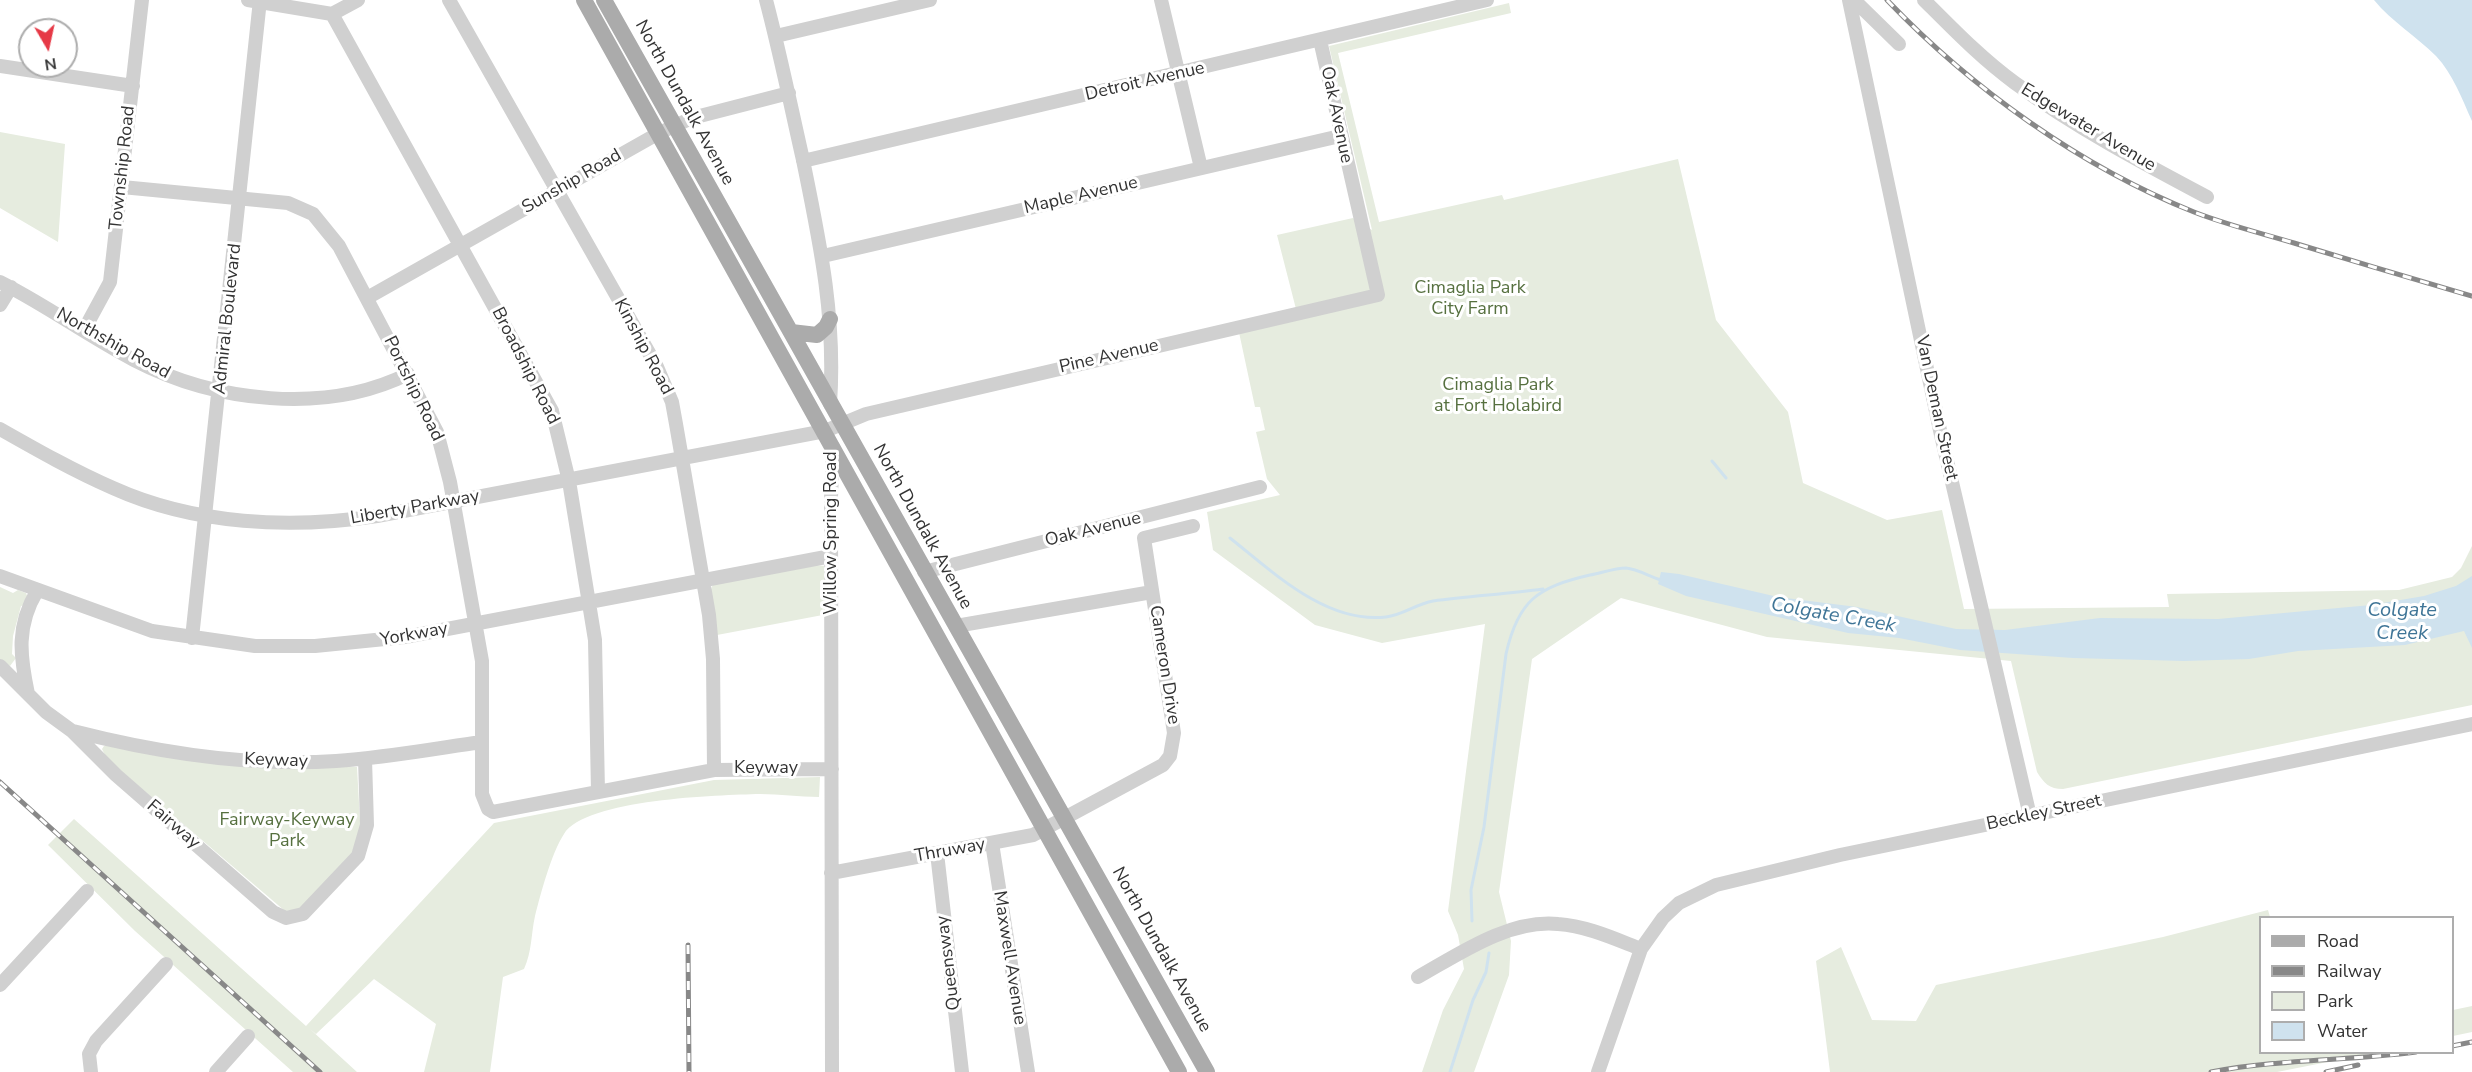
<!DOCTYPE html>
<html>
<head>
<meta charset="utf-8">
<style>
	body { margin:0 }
	#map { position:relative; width:2472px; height:1072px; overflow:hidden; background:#fff; font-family:"Nunito Sans",sans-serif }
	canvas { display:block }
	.legend { position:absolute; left:2259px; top:916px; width:195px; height:138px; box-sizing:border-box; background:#fff; border:2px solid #adadad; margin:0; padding:8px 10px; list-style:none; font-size:18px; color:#333 }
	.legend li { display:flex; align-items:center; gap:12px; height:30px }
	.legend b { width:30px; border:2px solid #adadad }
	.north { position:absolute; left:18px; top:18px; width:60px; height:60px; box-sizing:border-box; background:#fff; border:2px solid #adadad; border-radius:50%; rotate:171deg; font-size:16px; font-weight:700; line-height:24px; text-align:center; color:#333 }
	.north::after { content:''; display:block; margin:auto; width:21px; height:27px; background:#e63946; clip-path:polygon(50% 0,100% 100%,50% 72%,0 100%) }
</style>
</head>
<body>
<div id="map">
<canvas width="2472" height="1072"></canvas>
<ul class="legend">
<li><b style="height:8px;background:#ababab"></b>Road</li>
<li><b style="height:8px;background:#888"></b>Railway</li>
<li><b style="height:16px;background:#e6ecdf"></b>Park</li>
<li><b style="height:16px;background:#cfe2ee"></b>Water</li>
</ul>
<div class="north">N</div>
</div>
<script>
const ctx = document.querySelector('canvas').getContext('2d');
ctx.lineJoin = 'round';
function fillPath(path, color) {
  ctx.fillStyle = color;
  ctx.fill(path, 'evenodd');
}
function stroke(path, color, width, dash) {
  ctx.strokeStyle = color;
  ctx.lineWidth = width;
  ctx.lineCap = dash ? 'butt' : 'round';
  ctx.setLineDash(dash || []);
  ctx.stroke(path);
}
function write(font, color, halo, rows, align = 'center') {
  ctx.font = font + ' "Nunito Sans",sans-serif';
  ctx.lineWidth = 6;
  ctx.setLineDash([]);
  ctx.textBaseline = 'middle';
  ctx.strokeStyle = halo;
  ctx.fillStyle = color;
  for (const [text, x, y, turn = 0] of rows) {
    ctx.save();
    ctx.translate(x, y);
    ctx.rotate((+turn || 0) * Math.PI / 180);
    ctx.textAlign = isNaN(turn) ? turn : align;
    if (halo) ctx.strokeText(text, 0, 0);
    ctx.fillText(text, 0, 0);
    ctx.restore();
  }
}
fillPath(new Path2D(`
	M1509,3L1511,13L1338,53L1379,222L1502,195L1504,200L1678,159L1716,320L1788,412L1803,483L1887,520L1942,510L1964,609L2169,607L2167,594L2399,590L2452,577L2461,568L2472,546V705L2063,789C2049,789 2044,783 2037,772L2011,661L1767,637L1621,598L1532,659L1499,892L1511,941L1509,975L1474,1072H1422L1443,1010L1464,969L1458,935L1448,911L1485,624L1382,643L1315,625L1213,550L1207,512L1280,495L1267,479L1256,432L1265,430L1260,407H1255L1237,323L1296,309L1277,235L1353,218L1372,230L1329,46Z
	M0,132L65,144L58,242L0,208Z
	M815,565L825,566L828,614L717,635L710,592L713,584Z
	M0,587L13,593L18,590L26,593L28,598L25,605L21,606L13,636L12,654L16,658L10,666L0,660Z
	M114,744L357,767L361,839L355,851L300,910L285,911L107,759L102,749L104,746Z
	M820,777L819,797C799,797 780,794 760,794C719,795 585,799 564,834C551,854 541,893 535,916C531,934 532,952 524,969L503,977L490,1072H424L436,1024L374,979L316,1034L310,1029L357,1072H293L135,931L48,845L74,819L306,1026L494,823L714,780Z
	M2268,910L2270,917L2260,918V1052L2373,1053L2277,1072H1830L1816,961L1841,947L1872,1020L1916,1021L1936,985L2163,937Z
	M2472,1006V1032L2453,1036V1010Z`), '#e6ecdf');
fillPath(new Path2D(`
	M2374,0H2472V121C2462,99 2453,74 2436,56C2416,36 2392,22 2374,0Z
	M1661,572L1679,574L1778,597L1857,607L1956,629L2005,630L2100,618L2218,619L2371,605L2424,596L2456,586L2472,576V648L2464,631L2405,645L2298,651L2249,659L2184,661L2073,658L1960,650L1899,638L1848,633L1686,596L1658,584Z`), '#cfe2ee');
stroke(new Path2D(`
	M1712,461L1726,478
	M1230,538C1273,572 1326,624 1386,617C1403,615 1416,604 1433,601C1469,596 1507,594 1543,589
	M1472,921L1471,890L1484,827L1506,654C1518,600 1538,587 1590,575C1601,573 1615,568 1626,568C1638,569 1650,577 1661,580
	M1450,1072L1473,1000L1486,972L1489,953`), '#cfe2ee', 3);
stroke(new Path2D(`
	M248,0L332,14
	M449,0L657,367L672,402L676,424L709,615L713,659L714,770
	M766,0C780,53 791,107 803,160C820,243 836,318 830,404
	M1161,0L1201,168
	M1849,0L1941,435L2030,816
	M1854,0L1899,44
	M1924,0C1953,29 1982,59 2015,83C2075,127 2141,162 2207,197
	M332,14L552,411L569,481L595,640L598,792
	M332,14L358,0
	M776,36L930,0
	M0,66L133,86
	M803,161L1487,0
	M122,187L288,203L313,214L339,246L437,432L450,482L482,661V794L488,809L493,812L714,770L832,769
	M823,256L1340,136
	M0,282C46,305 88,336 134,360C215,402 325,415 408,374
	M367,298L659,133L692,118L789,93
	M0,305L11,287
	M84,330L110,282L142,0
	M0,429C37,450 74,471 113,488C195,525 291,529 377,516L825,431L866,414L1378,295L1320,40
	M924,572L1260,487
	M0,576L152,631L255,646H315L405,637L831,556
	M956,626L1152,592
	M192,638L260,0
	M0,666L46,712L72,731L116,775L273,912L286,918L303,914L358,856L367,825L365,759
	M28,694C20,656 16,626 37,591
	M73,731C159,753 247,767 336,761C384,758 433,749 481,742
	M992,843L1028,1072
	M937,853L962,1072
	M831,873L1033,835L1163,765L1170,756L1174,733L1144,538L1193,526
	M1418,977C1459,954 1509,919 1558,924C1587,926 1615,939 1641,949
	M0,985L87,891
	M91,1072L89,1054L96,1041L166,964
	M216,1072L248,1036
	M832,1072L831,498L833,447
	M1598,1072L1641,949L1663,918L1679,903L1716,885L1840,855L2472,724`), '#d0d0d0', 14);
stroke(new Path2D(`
	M584,0L1179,1072
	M604,0L1207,1072
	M791,332L817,335L826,327L830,319`), '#ababab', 16);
const rail = new Path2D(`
	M1887,0C1971,88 2081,167 2194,212C2227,225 2261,233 2294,243C2353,261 2413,279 2472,296
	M0,782L320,1072
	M688,945L689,1072
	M2452,1046L2472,1042
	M2211,1072C2279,1059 2347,1061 2416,1052
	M2326,1072L2358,1065`);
stroke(rail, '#888', 5);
stroke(rail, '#fff', 3, [9]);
write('18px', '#333', '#fff', [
	["Detroit Avenue",1145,82,-13],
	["North Dundalk Avenue",684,103,61],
	["Oak Avenue",1336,115,78],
	["Edgewater Avenue",2088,128,31],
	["Township Road",123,168,-84],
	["Sunship Road",572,182,-30],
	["Maple Avenue",1081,196,-13],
	["Admiral Boulevard",228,319,-84],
	["Northship Road",113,344,29],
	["Kinship Road",643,347,62],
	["Pine Avenue",1109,357,-13],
	["Broadship Road",525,366,63],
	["Portship Road",413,389,64],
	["Van Deman Street",1936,408,78],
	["Liberty Parkway",415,508,-10],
	["North Dundalk Avenue",922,527,61],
	["Oak Avenue",1093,530,-14],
	["Willow Spring Road",832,533,-90],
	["Yorkway",414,635,-10],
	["Cameron Drive",1164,665,81],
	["Keyway",276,761,2],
	["Keyway",766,769],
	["Beckley Street",2044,813,-12],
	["Fairway",173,825,41],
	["Thruway",950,851,-10],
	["North Dundalk Avenue",1161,950,61],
	["Maxwell Avenue",1009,958,81],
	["Queensway",949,963,-97]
]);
write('18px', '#56703f', '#fff', [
	["Cimaglia Park",1470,289],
	["City Farm",1470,310],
	["Cimaglia Park",1498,386],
	["at Fort Holabird",1498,407],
	["Fairway-Keyway",287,821],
	["Park",287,842]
]);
write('italic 20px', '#3f7597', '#fff', [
	["Colgate",2402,611],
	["Creek",2402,634],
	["Colgate Creek",1833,616,10]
]);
</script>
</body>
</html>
